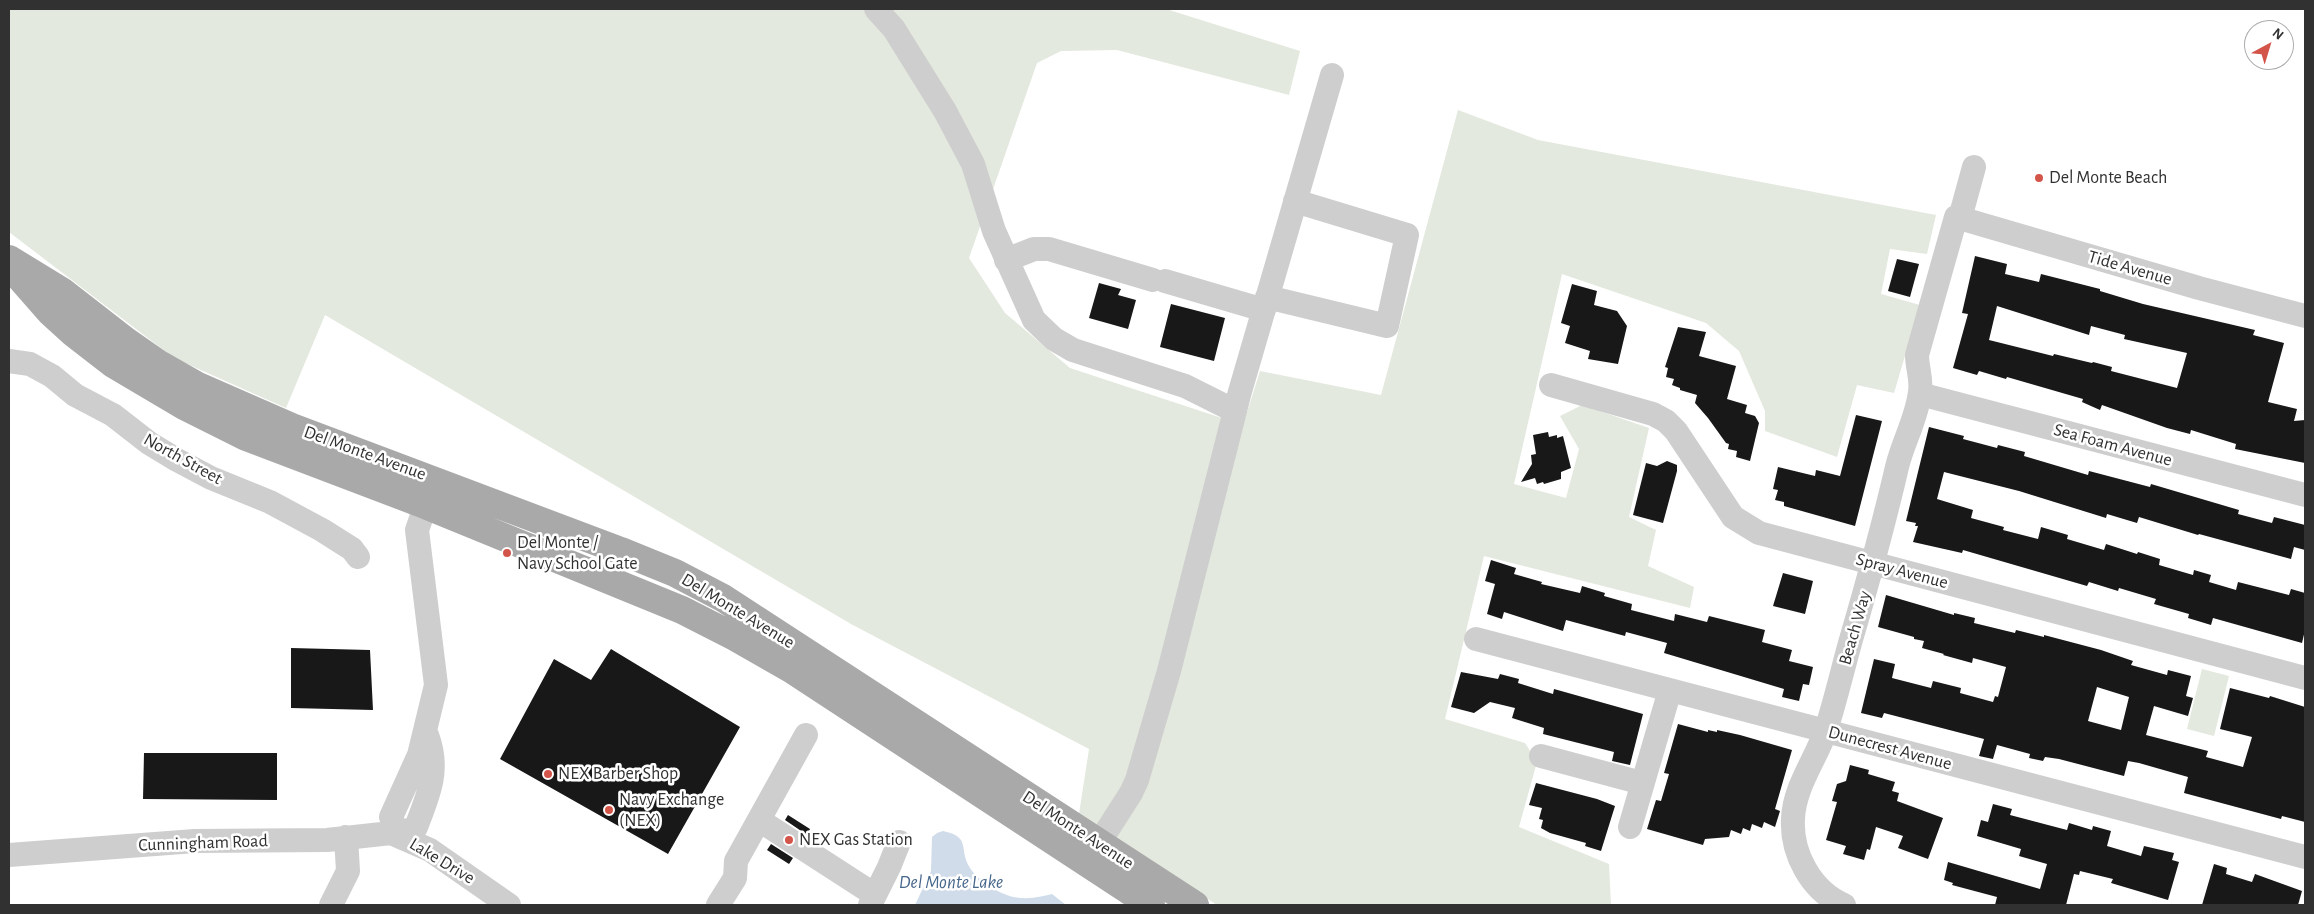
<!DOCTYPE html>
<html>
<head>
<meta charset="utf-8">
<style>
	body { margin:0 }
	#map { position:relative; width:2314px; height:914px; overflow:hidden; background:#fff; font-family:"Alegreya Sans",sans-serif }
	canvas { display:block }
	.frame { position:absolute; inset:0; border:10px solid #313131; pointer-events:none }
	.north { position:absolute; left:2244px; top:20px; width:50px; height:50px; box-sizing:border-box; background:#fff; border:1px solid #adadad; border-radius:50%; rotate:39deg; font-size:14px; font-weight:700; line-height:20px; text-align:center; color:#313131 }
	.north::after { content:''; display:block; margin:auto; width:18px; height:22px; background:#d35449; clip-path:polygon(50% 0,100% 100%,50% 72%,0 100%) }
</style>
</head>
<body>
<div id="map">
<canvas width="2314" height="914"></canvas>
<div class="frame"></div>
<div class="north">N</div>
</div>
<script>
const ctx = document.querySelector('canvas').getContext('2d');
ctx.lineJoin = 'round';
function fillPath(path, color) {
  ctx.fillStyle = color;
  ctx.fill(path, 'evenodd');
}
function stroke(path, color, width, dash) {
  ctx.strokeStyle = color;
  ctx.lineWidth = width;
  ctx.lineCap = dash ? 'butt' : 'round';
  ctx.setLineDash(dash || []);
  ctx.stroke(path);
}
function write(font, color, halo, rows, align = 'center') {
  ctx.font = font + ' "Alegreya Sans",sans-serif';
  ctx.lineWidth = 5;
  ctx.setLineDash([]);
  ctx.textBaseline = 'middle';
  ctx.strokeStyle = halo;
  ctx.fillStyle = color;
  for (const [text, x, y, turn = 0] of rows) {
    ctx.save();
    ctx.translate(x, y);
    ctx.rotate((+turn || 0) * Math.PI / 180);
    ctx.textAlign = isNaN(turn) ? turn : align;
    if (halo) ctx.strokeText(text, 0, 0);
    ctx.fillText(text, 0, 0);
    ctx.restore();
  }
}
fillPath(new Path2D(`
	M9,9H1166L1300,51L1289,95L1117,50L1061,51L1037,63L969,258L1005,313L1070,368L1243,425L1260,371L1381,395L1458,110L1538,140L1936,215L1927,254L1890,249L1881,294L1920,305L1894,393L1857,385L1837,457L1765,431V411L1739,351L1706,323L1562,274L1514,484L1566,498L1579,449L1560,416L1582,405L1649,428L1629,517L1656,530L1648,566L1694,587L1690,608L1484,556L1445,719L1525,743L1537,762L1519,827L1609,864L1611,905H1217L1079,814L1089,749L851,624L325,315L286,408L174,358L9,232Z
	M2202,669L2229,676L2214,736L2187,729Z`), '#e3e9de');
fillPath(new Path2D(`
	M943,831C972,837 958,849 970,868C979,882 1004,898 1022,898C1032,899 1043,896 1052,894L1066,905H915L931,871L932,837L937,833Z`), '#d0dcea');
fillPath(new Path2D(`
	M1975,256L2007,264L2005,274L2039,282L2041,274L2100,289V291L2143,304L2255,330L2253,335L2284,343L2268,402L2297,409L2294,421L2305,420V463L2235,449L2236,444L2191,430L2190,434L2167,428L2102,405L2100,410L2082,402L2083,399L2007,377L2006,379L1979,371L1977,375L1953,368L1968,314L1962,313ZM1997,306L2089,335L2091,326L2125,335L2124,339L2187,353L2177,388L2111,371L2112,367L2093,362L2092,363L2054,354L2053,356L1989,340Z
	M1897,259L1919,264L1910,297L1888,291Z
	M1099,283L1121,289L1118,295L1136,300L1128,329L1089,318Z
	M1572,284L1597,291L1594,305L1617,311L1627,326L1618,364L1588,359L1590,351L1565,343L1570,326L1561,323Z
	M1171,304L1225,318L1214,361L1160,347Z
	M1678,327L1706,332L1699,356L1736,366L1727,399L1747,405L1745,413L1755,416L1759,423L1750,461L1736,457L1737,451L1728,449L1729,444L1726,443L1708,418L1695,403L1697,395L1680,390V388L1672,385L1674,379L1666,377L1668,368L1665,367Z
	M1856,415L1882,421L1855,526L1784,506V502L1775,500L1778,490L1773,489L1778,467L1815,476L1816,470L1840,476Z
	M1929,427L1964,436L1963,439L1997,448L1998,445L2025,452L2024,456L2088,475L2089,471L2150,487L2151,484L2239,510L2238,514L2272,523L2274,517L2305,525V550L2294,547L2291,559L2199,534L2198,535L2139,517L2137,523L2107,514L2106,518L2019,491L1944,472L1937,499L1973,510L1971,518L2004,527L2003,530L2038,539L2041,527L2068,535L2067,539L2104,550L2106,544L2137,554L2138,552L2160,559L2159,565L2193,575L2194,570L2211,575L2209,582L2236,590L2238,582L2289,595L2291,589L2305,593V630L2302,643L2213,618L2211,625L2188,618L2189,614L2154,604L2156,599L2119,588L2118,591L2089,582L2087,586L1963,550L1962,553L1913,542L1918,526H1915L1916,523L1906,521Z
	M1548,432L1549,437L1557,435V438L1563,436L1571,468L1561,472V479L1544,484L1543,482L1537,484L1535,478L1521,482L1532,464L1531,455L1536,454L1533,435Z
	M1667,461L1677,465V471L1663,523L1633,515L1646,463L1657,466Z
	M1491,560L1516,568L1514,574L1542,582L1541,584L1580,593L1582,586L1605,593L1604,596L1632,604L1631,610L1674,621L1675,614L1707,622L1709,616L1765,630L1762,642L1792,650L1789,661L1813,667L1809,685L1803,684L1799,701L1782,697L1784,689L1664,653L1667,643L1626,632L1625,636L1566,620L1563,631L1504,612L1502,619L1487,614L1495,584L1485,581Z
	M1783,573L1813,581L1805,614L1773,606Z
	M1886,595L1954,615V613L1975,618L1974,623L2015,633L2016,630L2044,637V635L2101,650L2133,661L2131,665L2167,675L2168,670L2191,676L2186,696L2193,698L2188,716L2154,706L2146,735L2208,751L2206,757L2243,767L2252,737L2220,729L2230,688L2269,698L2270,696L2305,707V822L2282,816L2281,819L2184,793L2188,777L2139,763L2128,761L2124,776L2059,759L2045,757L2043,761L2029,758L2030,754L1997,745L1993,759L1979,756L1984,739L1884,713L1882,718L1861,713L1874,659L1895,664L1892,678L1931,688L1933,681L1961,688L1960,693L1993,702L1995,696L1998,697L2006,667L1973,658L1972,663L1943,655L1944,654L1922,648L1924,641L1914,639V637L1878,627ZM2097,687L2129,697L2121,730L2088,721Z
	M291,648L370,650L373,710L291,708Z
	M611,649L740,727L668,854L500,759L554,659L591,680Z
	M1461,672L1498,679L1500,674L1519,679L1518,683L1553,694L1554,689L1643,714L1630,765L1612,761L1614,752L1543,734L1544,728L1512,718L1515,708L1490,702L1474,713L1451,707Z
	M1678,724L1708,732V730L1717,732V730L1740,735L1792,750L1775,809L1780,811L1775,827L1764,822L1762,828L1752,824L1750,831L1743,828L1741,834L1731,830L1729,837L1705,839L1703,845L1647,829L1656,800L1661,801L1669,774L1664,773Z
	M144,753H277V800L143,799Z
	M1850,765L1869,770L1868,774L1895,782L1892,791L1899,793L1897,801L1943,818L1928,859L1898,848L1903,836L1876,827L1870,850L1867,849L1864,860L1843,854L1846,846L1826,840L1837,802L1832,801L1837,784L1846,781Z
	M1536,783L1597,799L1615,806L1601,851L1585,846L1586,843L1550,833L1541,828L1543,820L1539,819L1542,808L1529,805Z
	M1993,804L2012,809L2010,815L2067,830L2069,823L2092,830L2093,826L2111,831L2107,846L2141,856L2144,846L2174,853L2172,860L2179,862L2168,900L2111,883L2113,879L2080,871L2079,875L2074,874L2066,905H1995L1997,897L1952,885L1953,883L1944,880L1948,862L2040,889L2047,864L2019,856L2021,849L1977,836L1981,820L1988,822Z
	M788,815L810,829L807,835L785,820Z
	M771,844L793,858L789,864L767,850Z
	M2214,864L2227,868L2226,874L2252,882L2255,874L2302,891L2298,905H2202Z`), '#181818');
stroke(new Path2D(`
	M876,9L894,29L945,111L973,164L994,231L1034,320L1054,339L1073,350L1185,386L1235,411
	M1960,218L1974,167
	M1006,260L1034,249H1049L1153,280
	M1165,281L1264,310
	M1267,297L1387,326L1407,235L1295,201
	M9,361L30,364L52,376L75,395L113,415L149,443L177,460L211,478L270,502L322,530L352,549L358,557
	M1551,385L1653,414L1666,421L1676,431L1733,517L1759,533L2305,678
	M1920,394L2305,495
	M1476,639L2305,857
	M1541,756L1642,783
	M759,820L875,895
	M1630,827L1670,690
	M398,835L391,817L419,755L436,685L417,530L432,487
	M398,835L416,827C429,794 440,769 427,735
	M1099,843L1131,793L1137,780L1169,671L1239,395L1332,75
	M9,855L195,841L327,840L391,833L430,850L509,905
	M331,905L348,871L346,837
	M718,905L735,878L736,861L806,735
	M870,905L889,867L899,842
	M1844,905C1811,891 1791,853 1793,819C1794,787 1816,759 1826,730C1835,702 1842,672 1850,643C1867,585 1883,527 1897,467C1903,442 1917,418 1920,392C1922,378 1917,368 1917,355L1956,217L2199,288L2305,316`), '#cecece', 24);
stroke(new Path2D(`
	M9,259L63,292L126,341L159,364L196,385L292,427L621,551L675,573L723,598L1195,905
	M15,272L51,313L73,333L113,364L184,406L246,437L425,505L682,610L735,637L791,669L1151,905`), '#a9a9a9', 28);
for (const [x, y, r, color] of [
	[2039,178,5,"#d35449"],
	[507,553,5,"#d35449"],
	[548,774,5,"#d35449"],
	[609,810,5,"#d35449"],
	[789,840,5,"#d35449"]
]) {
  const dot = new Path2D();
  dot.arc(x, y, r, 0, 2 * Math.PI);
  ctx.fillStyle = color;
  ctx.fill(dot);
  stroke(dot, '#fff', 2);
}
write('18px', '#313131', '#fff', [
	["Del Monte Beach",2049,178],
	["Del Monte /",517,543],
	["Navy School Gate",517,564],
	["NEX Barber Shop",558,774],
	["Navy Exchange",619,800],
	["(NEX)",619,821],
	["NEX Gas Station",799,840]
], 'left');
write('18px', '#313131', '#fff', [
	["Tide Avenue",2130,268,16],
	["Sea Foam Avenue",2113,445,15],
	["Del Monte Avenue",365,453,20],
	["North Street",183,459,29],
	["Spray Avenue",1902,571,15],
	["Del Monte Avenue",738,611,31],
	["Beach Way",1855,628,-74],
	["Dunecrest Avenue",1890,748,15],
	["Del Monte Avenue",1078,830,33],
	["Cunningham Road",203,843,-2],
	["Lake Drive",442,861,31]
]);
write('italic 19px', '#47678c', '#fff', [
	["Del Monte Lake",951,882]
]);
</script>
</body>
</html>
